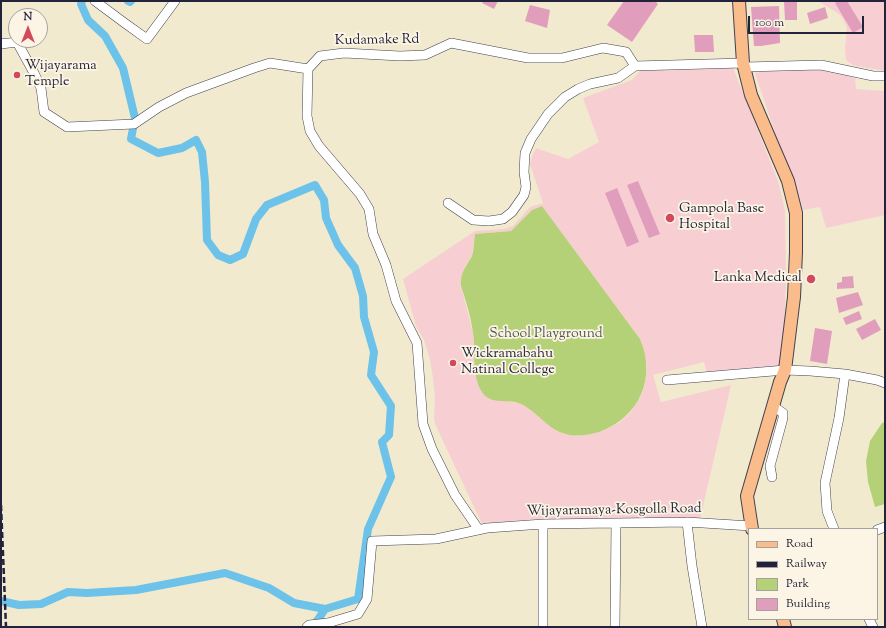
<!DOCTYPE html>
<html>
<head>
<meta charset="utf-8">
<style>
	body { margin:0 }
	#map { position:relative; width:886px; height:628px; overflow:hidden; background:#f1eace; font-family:"Sorts Mill Goudy",serif }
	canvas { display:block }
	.frame { position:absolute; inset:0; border:2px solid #22223b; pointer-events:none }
	.legend { position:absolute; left:748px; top:528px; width:130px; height:92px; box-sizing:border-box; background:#fcf5e5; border:1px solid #a5a1a1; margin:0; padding:5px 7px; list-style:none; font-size:12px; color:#22223b }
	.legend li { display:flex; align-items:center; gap:8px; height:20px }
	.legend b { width:20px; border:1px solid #a5a1a1 }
	.north { position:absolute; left:8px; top:8px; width:40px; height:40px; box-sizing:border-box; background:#fcf5e5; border:1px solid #a5a1a1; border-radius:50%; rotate:0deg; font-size:11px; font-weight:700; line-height:16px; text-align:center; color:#22223b }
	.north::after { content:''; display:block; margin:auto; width:14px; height:18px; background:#d1495b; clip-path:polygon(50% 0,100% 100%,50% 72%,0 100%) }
	.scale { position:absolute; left:748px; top:16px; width:116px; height:18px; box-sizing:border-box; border:2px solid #22223b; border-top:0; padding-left:5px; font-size:12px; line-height:14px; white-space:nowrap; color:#22223b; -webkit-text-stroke:3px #fcf5e5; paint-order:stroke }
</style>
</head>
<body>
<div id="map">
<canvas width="886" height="628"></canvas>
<div class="frame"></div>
<ul class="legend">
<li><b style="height:5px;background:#f9bc8a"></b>Road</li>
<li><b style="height:5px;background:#22223b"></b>Railway</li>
<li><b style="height:11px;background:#b5d177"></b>Park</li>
<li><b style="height:11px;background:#e19ebc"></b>Building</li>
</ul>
<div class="north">N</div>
<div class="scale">100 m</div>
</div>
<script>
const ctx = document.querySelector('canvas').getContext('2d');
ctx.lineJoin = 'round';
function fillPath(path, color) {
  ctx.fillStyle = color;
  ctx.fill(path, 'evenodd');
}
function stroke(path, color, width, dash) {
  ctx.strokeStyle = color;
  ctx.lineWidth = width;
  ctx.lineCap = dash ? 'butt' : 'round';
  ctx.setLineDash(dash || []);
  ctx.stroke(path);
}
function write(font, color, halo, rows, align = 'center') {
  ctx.font = font + ' "Sorts Mill Goudy",serif';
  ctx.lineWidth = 3.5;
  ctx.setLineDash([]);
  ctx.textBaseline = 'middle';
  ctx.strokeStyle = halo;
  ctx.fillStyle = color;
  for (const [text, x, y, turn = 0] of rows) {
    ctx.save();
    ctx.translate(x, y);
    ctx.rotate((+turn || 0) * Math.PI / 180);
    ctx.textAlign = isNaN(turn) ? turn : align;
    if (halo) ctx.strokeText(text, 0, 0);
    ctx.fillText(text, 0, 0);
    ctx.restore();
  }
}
fillPath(new Path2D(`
	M818,1H885V71L856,66L851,64L846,60L845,48L847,29L846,25L843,19L839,14Z
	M733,68L778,181L785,210L786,277L784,346L781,367L709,379L704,362L653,375L661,402L731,385L700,519H536L482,524L435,424L434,417L435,398L433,378L430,360L424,340L416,326L403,279L475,231L504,229L513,226L530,207L543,203L530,164L533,154L536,148L568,159L599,142L583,98L632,80L640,71ZM542,206L640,339L643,347L646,360L647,367L646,376L644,387L641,396L630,413L620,422L607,429L585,435L576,436L566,434L558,432L536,413L525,406L519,403L510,402L475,366L473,333L461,286V280L465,267L472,255L475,234L511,231L532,210Z
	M785,68L821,69L834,72L855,78L856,89L885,91V215L826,228L820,207L803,210L797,188L777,139L755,73Z`), '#f7cfd2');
fillPath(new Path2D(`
	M542,206L640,339C657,378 639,418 599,432C588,435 577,437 566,434C548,430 538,412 521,404C508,398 491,406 482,392C471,375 476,352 473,333C471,317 466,301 461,286C460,272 466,267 472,256C474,250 474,240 475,234L511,231L532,210Z
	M885,422V504L875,507L868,482L866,461L870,441L882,423Z`), '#b5d177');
stroke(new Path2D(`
	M82,1L81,4L88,20L105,36L123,68L135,118L131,139L158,153L182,148L196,140L202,152L205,182L207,240L218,255L230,260L243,254L256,219L267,205L315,185L324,200L326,218L338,245L355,268L363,296L364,317L374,352L371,375L391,406L389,435L382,442L391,477L368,529L358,599L325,609L313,627
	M128,1L130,2L131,1
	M1,601L19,605L41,604L68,592L87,593L136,590L225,573L269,588L294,603L325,609`), '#6dc2e9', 8);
fillPath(new Path2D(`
	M484,1H498L494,9L482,3Z
	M624,1H655L658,4L632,42L607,25Z
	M784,1H797V20H785Z
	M839,1H847L863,27L853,33L835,3Z
	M530,5L550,10L547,28L525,21Z
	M779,6L780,43L761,46H754L751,7Z
	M825,7L828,18L810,24L807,13Z
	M694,35H713L714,52H695Z
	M638,181L660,234L649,238L627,185Z
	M617,188L639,242L627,247L605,193Z
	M853,276L854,288L837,289V283L842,282V277Z
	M858,292L863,305L839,313L836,298Z
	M859,311L862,319L846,325L843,318Z
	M875,319L881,330L862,340L856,329Z
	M815,328L832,331L827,364L810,361Z`), '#e19ebc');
const minor = new Path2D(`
	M95,1L126,24L147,39L175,1
	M1,43V44L17,42L34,73L41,88L44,112L67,127L134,124L159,107L186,93L254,68L270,63L308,69L320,56L344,53L400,56L425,55L451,43L528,58H562L603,48L626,52L635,66
	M635,66L743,63
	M745,67L821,65L873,76H885
	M308,69L307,116L310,131L319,146L360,194L369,209L373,234L386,265L396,301L417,343L423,424L432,449L455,495L479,530
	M448,203L473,220L489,221L503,219L512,212L524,195L526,187L524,172L525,153L531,139L548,114L565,97L578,89L590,84L618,78L635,66
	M667,380L785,370L810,371L845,374L877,380L885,383
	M772,477L770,466L783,418V413L773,406
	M687,522L692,566L702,627
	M543,524V627
	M834,529L827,511L825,483L839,418L845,374
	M877,530L885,527
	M869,619L873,627
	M307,627L309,625L328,623L358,614L367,599L372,541L436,539L487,528L543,524L687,522L751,526
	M615,627L616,523`);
const major = new Path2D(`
	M739,1L743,63L751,95L788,181L796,213V252L794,297L785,370L780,382L747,496L752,529
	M783,619L785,627`);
stroke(minor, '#414051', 10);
stroke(major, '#414051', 14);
stroke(minor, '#fff', 9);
stroke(major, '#f9bc8a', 12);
stroke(new Path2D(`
	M1,505L6,627`), '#22223b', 2.5, [6, 3]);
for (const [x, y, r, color] of [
	[17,75,4,"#d1495b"],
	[670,218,5,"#d1495b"],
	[811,279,5,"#d1495b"],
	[453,363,4,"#d1495b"]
]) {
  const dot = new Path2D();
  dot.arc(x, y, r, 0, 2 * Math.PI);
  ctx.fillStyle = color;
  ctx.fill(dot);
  stroke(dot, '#fcf5e5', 1.5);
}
write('14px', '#22223b', '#fcf5e5', [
	["Kudamake Rd",377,41,-1],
	["Wijayaramaya-Kosgolla Road",614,511,-1]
]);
write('14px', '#22223b', '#fcf5e5', [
	["Wijayarama",25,67],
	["Temple",25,83],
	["Gampola Base",679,210],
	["Hospital",679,226],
	["Lanka Medical",802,279,"right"],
	["Wickramabahu",461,355],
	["Natinal College",461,371]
], 'left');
write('14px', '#4e574d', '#fcf5e5', [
	["School Playground",546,335]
]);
</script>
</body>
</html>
